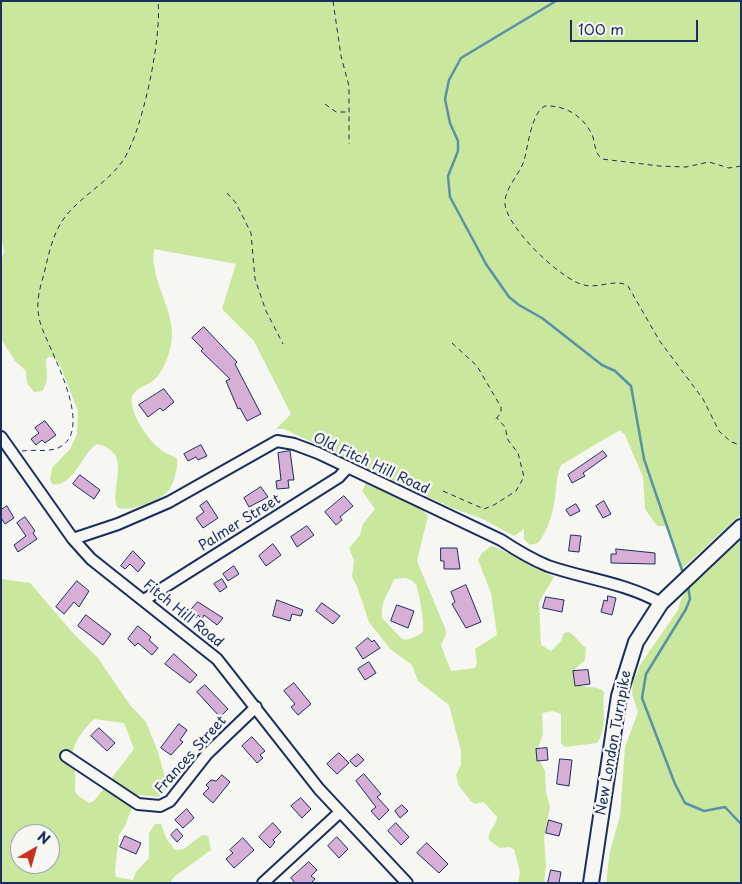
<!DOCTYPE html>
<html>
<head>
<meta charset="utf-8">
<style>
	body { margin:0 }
	#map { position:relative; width:742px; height:884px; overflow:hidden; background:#f6f6f2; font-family:"Playpen Sans",sans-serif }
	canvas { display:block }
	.frame { position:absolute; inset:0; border:2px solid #1b2f5e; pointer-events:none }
	.north { position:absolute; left:10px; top:824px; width:50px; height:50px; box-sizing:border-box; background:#f6f6f2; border:1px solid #9ea6b7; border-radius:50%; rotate:38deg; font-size:14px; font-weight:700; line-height:20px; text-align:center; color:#1b2f5e }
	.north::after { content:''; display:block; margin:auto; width:18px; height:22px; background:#c8321e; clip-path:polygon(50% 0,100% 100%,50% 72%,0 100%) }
	.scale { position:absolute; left:570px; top:20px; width:128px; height:22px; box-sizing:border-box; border:2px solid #1b2f5e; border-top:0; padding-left:6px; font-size:15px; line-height:18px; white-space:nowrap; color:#1b2f5e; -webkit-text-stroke:4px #f6f6f2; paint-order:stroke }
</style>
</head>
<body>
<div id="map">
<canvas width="742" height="884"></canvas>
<div class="frame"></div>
<div class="north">N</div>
<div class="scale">100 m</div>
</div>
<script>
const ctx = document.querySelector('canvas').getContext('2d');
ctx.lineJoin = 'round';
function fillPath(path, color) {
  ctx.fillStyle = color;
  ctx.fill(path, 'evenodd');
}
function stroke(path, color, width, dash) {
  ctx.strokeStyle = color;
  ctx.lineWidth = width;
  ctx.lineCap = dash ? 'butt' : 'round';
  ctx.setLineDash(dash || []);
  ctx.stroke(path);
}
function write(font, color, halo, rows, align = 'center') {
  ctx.font = font + ' "Playpen Sans",sans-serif';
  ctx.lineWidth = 5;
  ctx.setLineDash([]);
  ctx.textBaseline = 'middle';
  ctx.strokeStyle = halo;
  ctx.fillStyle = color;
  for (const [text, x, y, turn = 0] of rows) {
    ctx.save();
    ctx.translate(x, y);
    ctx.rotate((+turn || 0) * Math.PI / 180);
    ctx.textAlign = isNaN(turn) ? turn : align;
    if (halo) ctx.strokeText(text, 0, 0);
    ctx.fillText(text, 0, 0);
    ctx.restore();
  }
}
fillPath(new Path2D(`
	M1,1H741V514L682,569L667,526H657L645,509L643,477L625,435L620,430L561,465C555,478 557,491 554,504C552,516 546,534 538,543L530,545L524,539V529L514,536L483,519L452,508L284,429H276L291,414L254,341L222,309L236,264L154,249C149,282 178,312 171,345C168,357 164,370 155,379C145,388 129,388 132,405C135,421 151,444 164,452C169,455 173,455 177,459C178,468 174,483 169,490C161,500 131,512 118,508C108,490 135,452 97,444C83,452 72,489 52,484L50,479L52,468L70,449L77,434L78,411L59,363L50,356L46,359C46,370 50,381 42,391L34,392L27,383L26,371L15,361L1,339V262L4,251L1,235Z
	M366,483L422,509L428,516L417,561L445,628L446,634L441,645L451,671L475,668L477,663L475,649L497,635L491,593L478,560L482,553L491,546C495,546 549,573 554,577L539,602L541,645L551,651L561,641L564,633L569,632C574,634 579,643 586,648L585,660L575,669L577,684C586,689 598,685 604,692C602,709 608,728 597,743L565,747L561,743V714L553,711L542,713L543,734L536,754L545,771L546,792L550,807L544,837L546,865L544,883H518L520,872L514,849L509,847L500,848L489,840C487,830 497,826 497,817L484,802L475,804L471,801L459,786L456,775L461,765V751L449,705L418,681L412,665L390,649L369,622L357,586L352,577L354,560L349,548L360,535L363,524L375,509L362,491ZM403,578C408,578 413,580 416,585C419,590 425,626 423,631C420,636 411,638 406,640L401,638L382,618C381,599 388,596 394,579Z
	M741,535V883H606L610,851L620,816L625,747L638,712L632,694L633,682L640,665L678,610L681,599L687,589Z
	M1,579L30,583L73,633L98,658L130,705L146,722L158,752L168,788L159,797L139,795L136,797L125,826L119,835L115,871L116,877L133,880L136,872L149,858V833L155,824H161L166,838L175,850L184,849L202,835L208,836L211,850L175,876L170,883H1ZM94,719L124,723L134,749L94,801L89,803C69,791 77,791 75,771C75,766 71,761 72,756C73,742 85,728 94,719ZM20,834H50V864H20Z`), '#cae79e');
stroke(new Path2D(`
	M556,1L461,58L449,80L445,99L450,123L458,141V151L448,176L450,197L486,264L509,297L519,305L542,318L602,365L615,371L631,386L644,459L684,576
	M688,586L690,599L686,609L646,674L642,698L675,784L685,803L704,811L725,807L741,824`), '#5992a8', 2.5);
const building = new Path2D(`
	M204,327L237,362L235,364L261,414L247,421L240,408L238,409L226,381L230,379L201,351L203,349L192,338Z
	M164,389L174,402L163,411L160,408L148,417L139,405Z
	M45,421L56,435L45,443L42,440L36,445L31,439L39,433L35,428Z
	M201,445L207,456L198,460L196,457L188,461L184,454Z
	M290,451L294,480H288L289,488L277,489L276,481L281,480L278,453Z
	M603,451L607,456L583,473L585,476L572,483L568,475Z
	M80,475L100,490L94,499L73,484Z
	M261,487L268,497L249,507L244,498Z
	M344,496L353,506L340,517L342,520L336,525L325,512Z
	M207,501L218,518L203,528L196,518L204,512L200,506Z
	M604,501L611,514L603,518L596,506Z
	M576,504L580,511L570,516L566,510Z
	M7,506L14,518L5,524L1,518V510Z
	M25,517L35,531L33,533L37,539L18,552L14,545L26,536L17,523Z
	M307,526L314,535L297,547L291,537Z
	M571,535L581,536L579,552L569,551Z
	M273,544L281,555L266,566L259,556Z
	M441,548H457L460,569H444V561H441Z
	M616,549L655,553V564L611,563V554H616Z
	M133,551L145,563L138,572L130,564L125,569L121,566Z
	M234,566L239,574L228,581L223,574Z
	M222,579L227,587L220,592L214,584Z
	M77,581L89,591L79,607L74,602L64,614L56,607Z
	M466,585L481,622L466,628L452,604L455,602L451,592Z
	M608,596L616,598L612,615L601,612L604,600L607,601Z
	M546,597L564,600L562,612L543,608Z
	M277,600L303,610L301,616L292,614L290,621L273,616Z
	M198,602L223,618L217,625L204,615L202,619L198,615L196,618L189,612Z
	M322,603L340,616L333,624L316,611Z
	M397,605L414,611L408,628L391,621Z
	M86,615L111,634L103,645L78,626Z
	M138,626L151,637L149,640L158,648L152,655L138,643L135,646L128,639Z
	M368,638L372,642L374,640L380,648L363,659L356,648Z
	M174,654L197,675L190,683L165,664Z
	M369,662L376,673L365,680L358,669Z
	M588,670L590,684L575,686L573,671Z
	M294,683L311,704L298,715L291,707L295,704L284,691Z
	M205,685L228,709L220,717L197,692Z
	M179,724L187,730L180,740L183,742L171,755L161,748Z
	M99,728L115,743L107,751L91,736Z
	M252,737L265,751L260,755L263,758L257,763L242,746Z
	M547,748L548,760L537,761L536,749Z
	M339,753L349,763L337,774L327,764Z
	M358,754L364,760L356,767L350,761Z
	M560,759L572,760L569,786L557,784Z
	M364,774L381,794L377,797L389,810L379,820L371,811L376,807L356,781Z
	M222,775L230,782L213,803L203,794L209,788L206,785L211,780L216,781Z
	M301,798L311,809L302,818L291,806Z
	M402,805L408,811L400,818L395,811Z
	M187,809L194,818L183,828L175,820Z
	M549,820L562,824L559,836L546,833Z
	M273,823L281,832L273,840L275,842L270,848L259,837Z
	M396,823L409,837L401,845L388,831Z
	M177,829L183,836L177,842L171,835Z
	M125,836L141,843L136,854L120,847Z
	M337,837L348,849L339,858L328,846Z
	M243,838L254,850L234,868L226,859L233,853L230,850Z
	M427,843L448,864L439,873L417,853Z
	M309,862L317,870L311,876L315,879L311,883H295L291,878Z
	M551,870L561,872L559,883H548Z`);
fillPath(building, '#d6aed6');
stroke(building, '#1b2f5e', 1);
const street = new Path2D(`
	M1,437L73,539L91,559L217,659L319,789L407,883
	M73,539L118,524L169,502L277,441L294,444L318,453L501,540C516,550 531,559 548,566C586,579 626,583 661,603
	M144,600L339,477L348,467
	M66,756L138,804L160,806L170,801L207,754L256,707
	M263,883L339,813`);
const secondary = new Path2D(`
	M591,883L619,696L636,642L661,603L741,527`);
stroke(street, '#1b2f5e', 14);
stroke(secondary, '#1b2f5e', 18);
stroke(new Path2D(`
	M333,1L341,56L349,86V144
	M325,104L336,112H349
	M741,166L729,168L709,162L686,167L659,166L602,159C595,153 595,145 593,137C585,117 566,105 545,106C531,113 528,147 524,161C519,175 505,188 505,203C505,226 561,280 584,285C598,289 616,278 628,286L659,340L703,399L719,431L731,442L741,445
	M227,193L236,203L251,233L255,279L266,311L283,344
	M452,343L477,366L501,407V413L494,421
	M22,451C34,449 49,453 60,447C96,427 47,347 40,322C36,307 38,295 42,281C48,260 51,235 65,217C82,195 109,182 124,159C143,129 162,36 158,1
	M443,491L484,509L494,505L516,491L524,477L518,453L508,440L505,427L497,418`), '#1b2f5e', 1, [5, 4]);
stroke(street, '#f6f6f2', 10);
stroke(secondary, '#f6f6f2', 14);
write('14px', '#1b2f5e', '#f6f6f2', [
	["Old Fitch Hill Road",371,464,25],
	["Palmer Street",240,523,-32],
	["Fitch Hill Road",183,614,39],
	["New London Turnpike",614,743,-80],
	["Frances Street",191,755,-48]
]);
</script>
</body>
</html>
